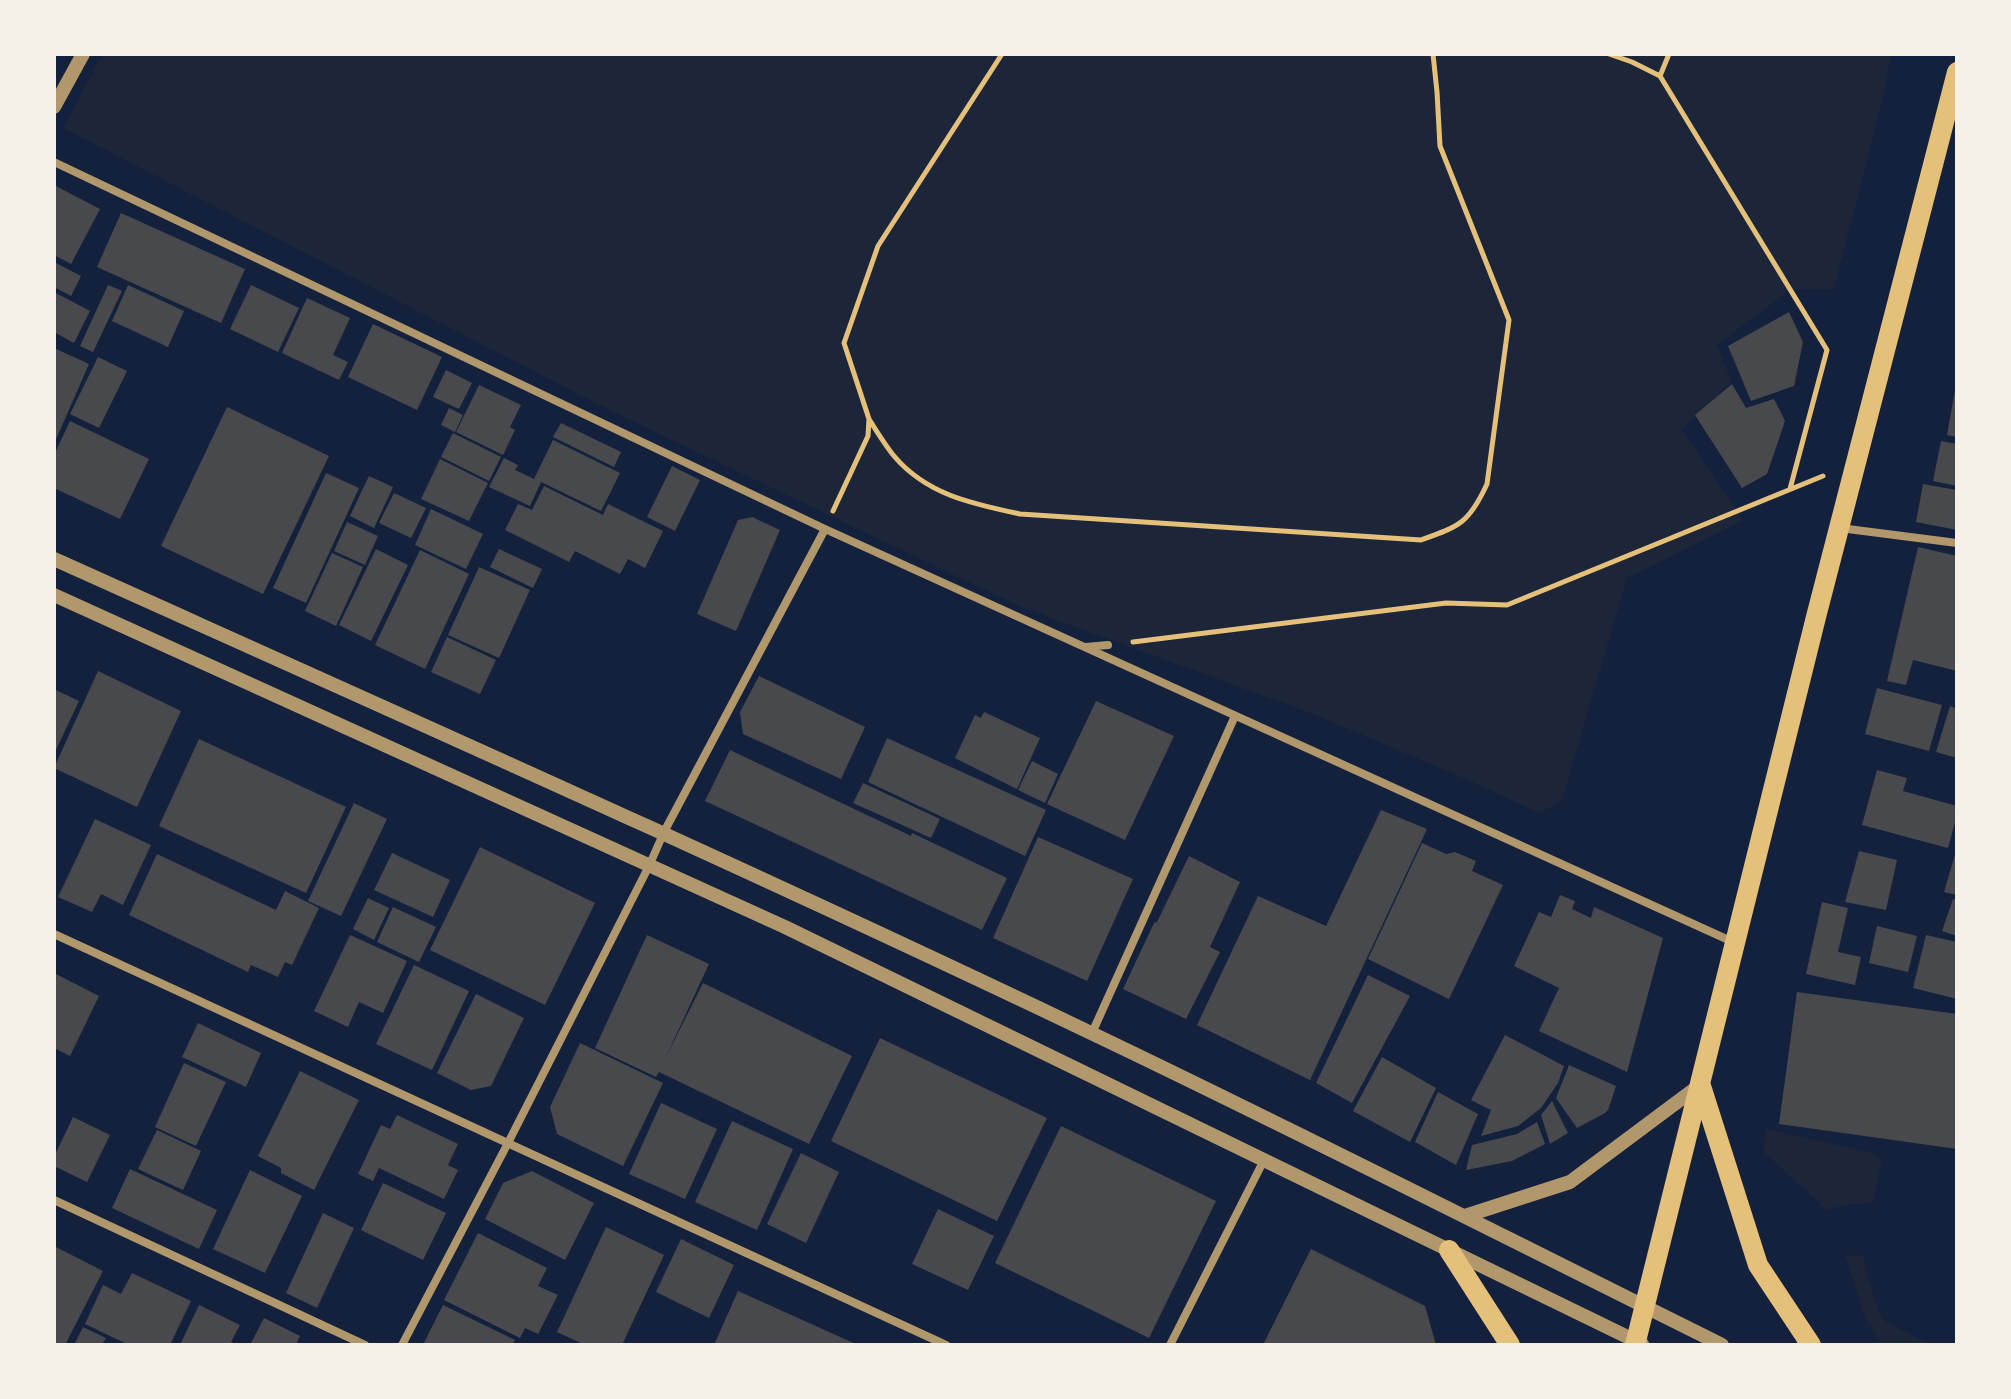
<!DOCTYPE html>
<html>
<head>
<meta charset="utf-8">
<style>
	body { margin:0 }
	#map { position:relative; width:2011px; height:1399px; overflow:hidden; background:#14213d; font-family:"Space Grotesk",sans-serif }
	canvas { display:block }
	.frame { position:absolute; inset:0; border:56px solid #f6f1e7; pointer-events:none }
</style>
</head>
<body>
<div id="map">
<canvas width="2011" height="1399"></canvas>
<div class="frame"></div>
</div>
<script>
const ctx = document.querySelector('canvas').getContext('2d');
ctx.lineJoin = 'round';
function fillPath(path, color) {
  ctx.fillStyle = color;
  ctx.fill(path, 'evenodd');
}
function stroke(path, color, width, dash) {
  ctx.strokeStyle = color;
  ctx.lineWidth = width;
  ctx.lineCap = dash ? 'butt' : 'round';
  ctx.setLineDash(dash || []);
  ctx.stroke(path);
}
fillPath(new Path2D(`
	M103,54H1891L1881,106L1834,289H1791L1717,345L1732,382L1682,429L1743,520L1627,578L1562,801L1539,813L1468,780L1316,715L1021,607L611,411L63,128Z
	M1766,1129L1869,1152L1882,1159L1873,1203L1846,1205L1827,1210L1763,1151Z
	M1845,1255L1863,1256L1868,1280L1882,1319L1919,1339L1936,1345H1883L1865,1318Z`), '#1d2539');
fillPath(new Path2D(`
	M54,185L100,209L71,264L54,255Z
	M121,213L245,269L221,323L97,267Z
	M54,262L81,276L71,296L54,287Z
	M108,285L122,291L93,352L80,346Z
	M128,285L184,311L168,347L112,321Z
	M251,285L299,308L278,352L230,329Z
	M54,292L90,311L74,343L54,332Z
	M307,298L350,318L333,355L348,362L339,380L282,353Z
	M1789,312L1803,342L1794,386L1751,401L1728,346Z
	M373,324L442,357L417,410L348,377Z
	M54,348L89,364L54,444Z
	M98,357L127,371L99,428L70,414Z
	M446,370L472,383L459,409L433,397Z
	M1732,384L1746,408L1774,399L1785,421L1767,474L1742,488L1695,415Z
	M479,385L521,405L510,427L515,430L503,455L456,432Z
	M1955,390H1957V437L1947,435Z
	M227,407L329,456L263,594L161,546Z
	M449,408L463,415L455,432L441,425Z
	M70,421L149,459L120,519L54,488V455Z
	M561,423L621,452L614,467L553,437Z
	M453,433L501,457L489,481L441,457Z
	M553,440L620,473L601,511L541,482L530,506L489,487L504,458L518,465L515,470L534,479Z
	M1941,441L1957,444V486L1933,481Z
	M440,459L488,483L469,521L421,499Z
	M672,466L700,480L675,531L647,517Z
	M326,473L359,488L306,603L273,588Z
	M369,476L393,487L374,528L350,516Z
	M1923,484L1957,490V530L1916,522Z
	M544,486L603,515L608,504L663,531L645,568L628,559L620,574L575,551L569,562L505,530L518,504L532,510Z
	M394,493L426,508L411,538L379,523Z
	M431,509L483,534L466,569L415,545Z
	M752,517L780,530L736,631L697,614L738,520Z
	M347,522L378,536L365,565L334,551Z
	M1918,547L1957,556V671L1913,660L1906,685L1887,681Z
	M376,549L408,565L371,641L339,625Z
	M499,549L542,569L533,588L490,567Z
	M420,550L469,574L425,669L375,645Z
	M332,553L363,567L336,626L305,611Z
	M479,567L530,590L499,658L448,635Z
	M447,637L496,660L480,694L431,672Z
	M98,671L181,711L137,807L54,768Z
	M759,676L865,727L841,779L743,734L740,712Z
	M1877,688L1942,705L1929,751L1865,734Z
	M54,689L79,701L54,754Z
	M1096,701L1174,736L1125,840L1047,804Z
	M1950,706L1957,709V758L1936,752Z
	M984,712L1040,738L1017,789L955,758L975,715L981,718Z
	M887,738L1046,810L1025,856L868,782Z
	M199,739L346,807L306,893L159,826Z
	M730,750L888,825L911,836L912,833L1007,878L982,930L705,801Z
	M1032,761L1058,774L1045,803L1018,790Z
	M1877,770L1907,778L1903,791L1957,806V815L1948,848L1862,825Z
	M863,783L940,819L931,838L853,803Z
	M354,803L387,819L341,916L308,901Z
	M1381,810L1427,829L1310,1080L1197,1025L1258,896L1326,926Z
	M95,819L151,845L123,905L101,894L92,912L58,897Z
	M1038,837L1133,879L1087,981L993,938Z
	M1422,843L1446,854L1455,852L1476,861L1472,871L1503,885L1449,999L1368,959Z
	M480,847L595,903L545,1005L430,950Z
	M1859,851L1897,860L1886,910L1845,902Z
	M1956,851H1957V895L1944,892Z
	M392,853L450,880L433,917L374,890Z
	M157,854L276,910L285,891L319,908L292,965L285,962L278,977L251,965L248,972L129,915Z
	M1189,856L1240,882L1210,947L1220,952L1186,1019L1123,989L1154,923L1157,922Z
	M1560,895L1575,901L1572,909L1591,918L1594,907L1663,938L1627,1072L1539,1031L1559,988L1514,966L1539,912L1551,917Z
	M368,898L389,908L374,940L353,929Z
	M1953,899L1957,900V936L1942,931Z
	M1822,902L1848,908L1838,952L1861,957L1855,985L1806,974Z
	M393,907L436,927L419,962L377,942Z
	M1877,926L1917,936L1908,972L1869,963Z
	M350,935L407,961L383,1013L359,1002L348,1027L314,1011Z
	M647,935L709,964L665,1059L703,983L852,1056L809,1144L659,1072L656,1077L595,1048Z
	M1926,935L1957,942V999L1913,988Z
	M414,965L469,991L432,1070L376,1044Z
	M54,973L99,996L70,1056L54,1048Z
	M1368,975L1410,996L1352,1103L1316,1083Z
	M1797,992L1957,1014V1149L1779,1124Z
	M476,994L524,1018L491,1086L471,1090L437,1073Z
	M198,1023L261,1053L246,1087L182,1057Z
	M1505,1035L1564,1066L1558,1083L1541,1108L1518,1126L1481,1136L1491,1110L1471,1100Z
	M880,1038L1047,1118L997,1221L831,1141Z
	M580,1043L663,1083L623,1166L557,1134L550,1107Z
	M1382,1057L1436,1088L1410,1142L1353,1111Z
	M184,1063L226,1082L196,1146L155,1127Z
	M1569,1065L1616,1086L1608,1110L1605,1113L1577,1128L1556,1098Z
	M300,1071L359,1100L314,1190L281,1173V1168L258,1156Z
	M1438,1092L1478,1114L1456,1165L1415,1142Z
	M1552,1101L1568,1133L1550,1144L1541,1115Z
	M661,1103L717,1129L685,1199L629,1174Z
	M397,1115L458,1144L448,1165L458,1170L444,1199L379,1168L373,1181L358,1174L381,1125L390,1129Z
	M73,1117L110,1135L87,1182L54,1166V1157Z
	M732,1121L793,1149L757,1230L695,1202Z
	M1537,1122L1545,1144L1512,1161L1466,1170L1472,1145L1517,1134Z
	M1061,1126L1216,1201L1149,1338L995,1263Z
	M157,1130L201,1151L183,1190L138,1169Z
	M801,1153L839,1172L806,1243L767,1224Z
	M130,1169L217,1210L199,1249L112,1208Z
	M250,1170L302,1196L265,1273L213,1249Z
	M532,1171L594,1203L565,1260L485,1219L503,1183Z
	M383,1183L446,1213L423,1260L361,1230Z
	M938,1209L994,1236L968,1290L912,1264Z
	M323,1213L354,1228L317,1308L286,1293Z
	M606,1227L664,1255L622,1345H585L557,1332Z
	M478,1233L547,1268L538,1286L558,1295L538,1334L525,1328L520,1338L444,1300Z
	M681,1239L734,1265L709,1318L656,1292Z
	M54,1246L103,1271L65,1345L54,1343Z
	M1311,1249L1425,1306L1436,1345H1263Z
	M132,1273L191,1301L170,1345H129L85,1324L103,1285L121,1294Z
	M738,1291L858,1345H714Z
	M199,1305L240,1325L231,1342L238,1345H180Z
	M443,1305L515,1340L512,1345H423Z
	M264,1318L300,1336L296,1345H250Z
	M83,1327L106,1338L102,1345H74Z`), '#48494c');
stroke(new Path2D(`
	M1609,54L1632,62L1660,76L1669,54
	M1660,76L1827,350L1790,489
	M869,419C877,432 885,445 894,456C927,495 973,504 1020,514L1421,540C1460,526 1469,523 1487,484L1509,320L1440,146L1437,92L1433,54
	M833,511L868,436L869,419L844,343L878,246L1002,54
	M1133,642L1446,603L1507,605L1823,476`), '#e5c07b', 5);
stroke(new Path2D(`
	M54,162L825,529L1733,942
	M1840,528L1957,543
	M1086,647L1108,645
	M54,934L946,1345
	M1092,1033L1235,716
	M54,1200L365,1345
	M402,1345L508,1143L649,866L664,832L825,529
	M1170,1345L1264,1160`), '#b1986c', 8);
stroke(new Path2D(`
	M54,107L83,54
	M54,559C401,715 748,869 1091,1033C1303,1134 1512,1241 1722,1345
	M54,595L785,927L1642,1344
	M1465,1216L1570,1182L1700,1085`), '#b1986c', 14);
stroke(new Path2D(`
	M1701,1086L1758,1265L1811,1345
	M1449,1250L1510,1345
	M1635,1345L1816,617L1957,72`), '#e5c07b', 20);
</script>
</body>
</html>
